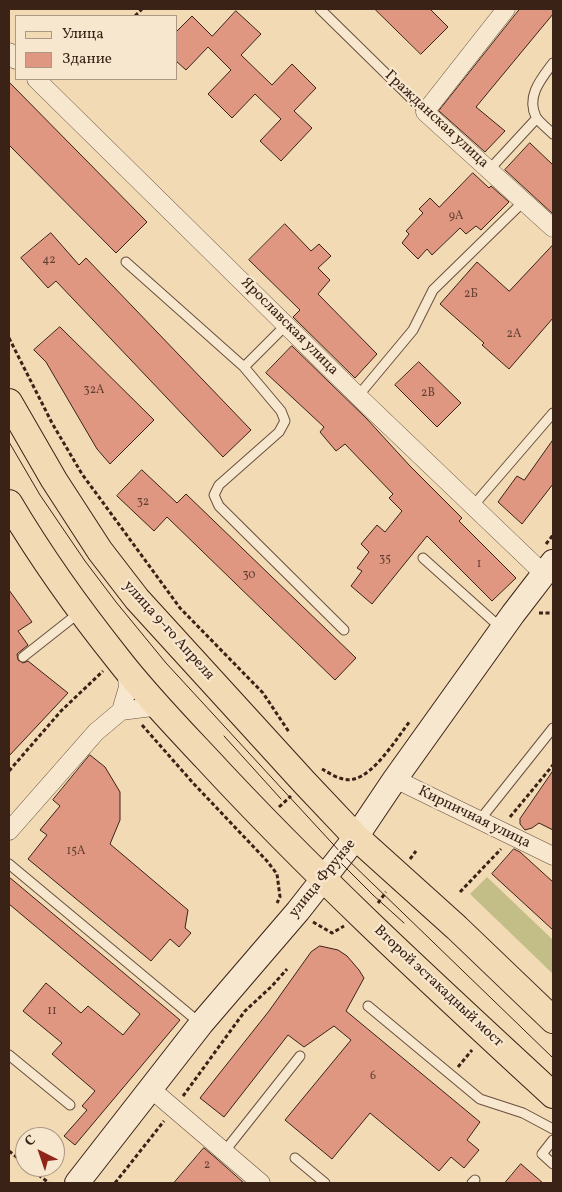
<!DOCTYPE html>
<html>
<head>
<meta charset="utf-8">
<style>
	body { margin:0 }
	#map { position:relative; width:562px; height:1192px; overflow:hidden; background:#f2dab4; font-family:Vollkorn,serif }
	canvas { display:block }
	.frame { position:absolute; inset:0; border:10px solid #3a2217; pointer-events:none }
	.legend { position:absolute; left:15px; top:15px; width:162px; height:65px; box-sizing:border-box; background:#f7e7ce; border:1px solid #ab9885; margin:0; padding:6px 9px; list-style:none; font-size:15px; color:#3a2217 }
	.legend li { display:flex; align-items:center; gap:10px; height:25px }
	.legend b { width:25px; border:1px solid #ab9885 }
	.north { position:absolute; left:15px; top:1127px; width:50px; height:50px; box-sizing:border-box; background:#f7e7ce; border:1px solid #ab9885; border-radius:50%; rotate:319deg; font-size:14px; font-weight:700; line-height:20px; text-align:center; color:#3a2217 }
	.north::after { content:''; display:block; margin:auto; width:18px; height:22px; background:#8f2418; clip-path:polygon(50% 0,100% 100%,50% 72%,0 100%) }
</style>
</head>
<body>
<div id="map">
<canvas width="562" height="1192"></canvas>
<div class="frame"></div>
<ul class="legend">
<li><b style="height:6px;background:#f2dab4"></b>Улица</li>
<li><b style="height:14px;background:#df9781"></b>Здание</li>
</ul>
<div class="north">С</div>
</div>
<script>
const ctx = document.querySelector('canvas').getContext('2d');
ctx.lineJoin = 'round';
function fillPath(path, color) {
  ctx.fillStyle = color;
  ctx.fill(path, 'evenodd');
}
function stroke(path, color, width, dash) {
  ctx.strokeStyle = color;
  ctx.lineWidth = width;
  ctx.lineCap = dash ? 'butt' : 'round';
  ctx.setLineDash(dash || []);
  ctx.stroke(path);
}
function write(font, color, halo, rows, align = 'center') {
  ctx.font = font + ' Vollkorn,serif';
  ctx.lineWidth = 4.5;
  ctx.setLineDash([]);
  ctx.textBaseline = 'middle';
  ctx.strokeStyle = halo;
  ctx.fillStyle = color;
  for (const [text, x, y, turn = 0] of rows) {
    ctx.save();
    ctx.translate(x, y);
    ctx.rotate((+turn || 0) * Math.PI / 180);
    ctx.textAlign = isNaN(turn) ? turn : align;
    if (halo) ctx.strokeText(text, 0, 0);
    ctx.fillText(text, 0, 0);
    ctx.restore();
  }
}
fillPath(new Path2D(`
	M487,877L553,940V974L470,894Z`), '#c3bd87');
const building = new Path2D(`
	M375,9H430L448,27L421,54Z
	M520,9H553V14L476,107L505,131L485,152L439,111Z
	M236,11L261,34L241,55L272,85L292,64L316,88L294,111L312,128L281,161L260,141L281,119L255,94L232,118L208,94L231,70L208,47L186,70L176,61V32L192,16L212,36Z
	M9,82L147,222L116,253L9,145Z
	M530,143L553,165V214L505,170Z
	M473,173L489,188L491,186L509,202L481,230L476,226L466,234L460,228L432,255L427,249L418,259L402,243L409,234L406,231L423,213L419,209L430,198L439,207Z
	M285,224L311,251L319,244L331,256L318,268L330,280L318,294L377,354L355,378L293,317L300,310L249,260Z
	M51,233L79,265L86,258L251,430L223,457L56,281L48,288L21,258Z
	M553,245V318L509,369L482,345L484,343L440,304L477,262L509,291Z
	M60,327L154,420L110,464L97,449L46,362L34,350Z
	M292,346L367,419L410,466L462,518L459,521L516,578L492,601L427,536L372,604L351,586L362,571L357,568L369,552L361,544L377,525L385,532L402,511L389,498L393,494L345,444L336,451L320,432L324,427L266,373Z
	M419,362L461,403L437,427L395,385Z
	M553,440V484L522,524L498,502L517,476L524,480Z
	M142,470L177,503L186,494L356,658L335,680L167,517L154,531L117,496Z
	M9,590L32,622L18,631L28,645L17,654L18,660L23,663L28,661L68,693L9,756Z
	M90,755L105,767L120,792V820L110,844L188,910L185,928L191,933L179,947L170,939L151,961L28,859L47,835L40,830L60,806L53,800Z
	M553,771V830L539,823L532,828L525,830L520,824V819Z
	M514,849L520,852L553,882V930L492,874Z
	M9,877L180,1020L75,1145L64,1136L87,1110L82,1106L95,1091L52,1054L62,1043L23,1011L46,983L81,1013L88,1006L123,1035L140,1014L9,904Z
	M320,946L338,950L347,956L359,970L364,978L346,1011L480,1122L467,1140L479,1150L464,1168L451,1157L439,1171L370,1113L332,1159L285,1120L351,1040L334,1026L304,1047L288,1035L224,1117L200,1098L269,1011L311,952Z
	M204,1148L217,1159L244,1183H174Z
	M521,1164L543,1183H505Z`);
fillPath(building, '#df9781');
stroke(building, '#3a2217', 1);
const lane = new Path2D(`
	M320,9L425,112
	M553,63C541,79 526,96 536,117C540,123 548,129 553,134
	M489,170L537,118
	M126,262L244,367L286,325
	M244,367L281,411L285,421L279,432L219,485L214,495L219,506L344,630
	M358,396L413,330L433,290L524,201
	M473,506L553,413
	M423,558L501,628
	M23,657L80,612
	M479,821L553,728
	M9,864L201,1024
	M368,1006L480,1099L523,1113L553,1129
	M9,1055L70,1105
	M553,1140L542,1154L553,1164
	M224,1152L300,1056
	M295,1158L325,1183
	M472,1183L475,1180`);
const street = new Path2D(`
	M506,9L425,112L553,228
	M9,52L16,60
	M36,79L358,396L544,574
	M121,711L128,687L126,669
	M395,779L553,856
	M9,831L96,732L121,711L152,707L163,711
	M151,1089L261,1183`);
const secondary = new Path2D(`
	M77,1183L201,1024L298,911L356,837L395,779L513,614L553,562`);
const primary = new Path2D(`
	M9,402L54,480L100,551L137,599L304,782L356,837L457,928L553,1020
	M9,503C41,557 78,609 118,659C145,694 176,726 207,759C316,877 435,986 553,1095`);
stroke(lane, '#68503e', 11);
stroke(street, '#68503e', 19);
stroke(secondary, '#3a2217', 26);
stroke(primary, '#3a2217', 28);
stroke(new Path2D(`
	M135,16L142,9
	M9,338L52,423L82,474L180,608L263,693L289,732
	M546,544L553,535
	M539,613H553
	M142,725L194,784L267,861L277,874L280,897L277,903
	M322,769C331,774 342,782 354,779C375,774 397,738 410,721
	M9,771L61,711L103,671
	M279,807L291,796
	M510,817L553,765
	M410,859L416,851
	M460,892L501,849
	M378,903L386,892
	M313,922L332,933L344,926
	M458,1067L472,1050
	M183,1096L245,1011L272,986L287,969
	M9,1151L25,1164
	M28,1167L49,1183
	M115,1183L164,1121`), '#3a2217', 3, [4, 2.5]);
stroke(lane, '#f7e7ce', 9);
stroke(street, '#f7e7ce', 18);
stroke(secondary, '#f7e7ce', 24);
stroke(primary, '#f2dab4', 26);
stroke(new Path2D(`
	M9,442L40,495L85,561L116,602L166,663L343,855L553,1058
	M224,736L281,799
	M337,859L373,895L404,923`), '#3a2217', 1);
write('12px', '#633f32', null, [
	["9А",456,217],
	["42",49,261],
	["2Б",471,295],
	["2А",514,335],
	["32А",94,391],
	["2В",428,394],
	["32",143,503],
	["35",385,560],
	["1",479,565],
	["30",249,576],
	["15А",76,852],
	["11",52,1012],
	["6",373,1077],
	["2",207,1166]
]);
write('15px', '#3a2217', '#f7e7ce', [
	["Гражданская улица",436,120,43],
	["Ярославская улица",289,327,45],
	["улица 9-го Апреля",168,631,48],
	["Кирпичная улица",474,818,26],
	["улица Фрунзе",323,879,-51],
	["Второй эстакадный мост",438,987,43]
]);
</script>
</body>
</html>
